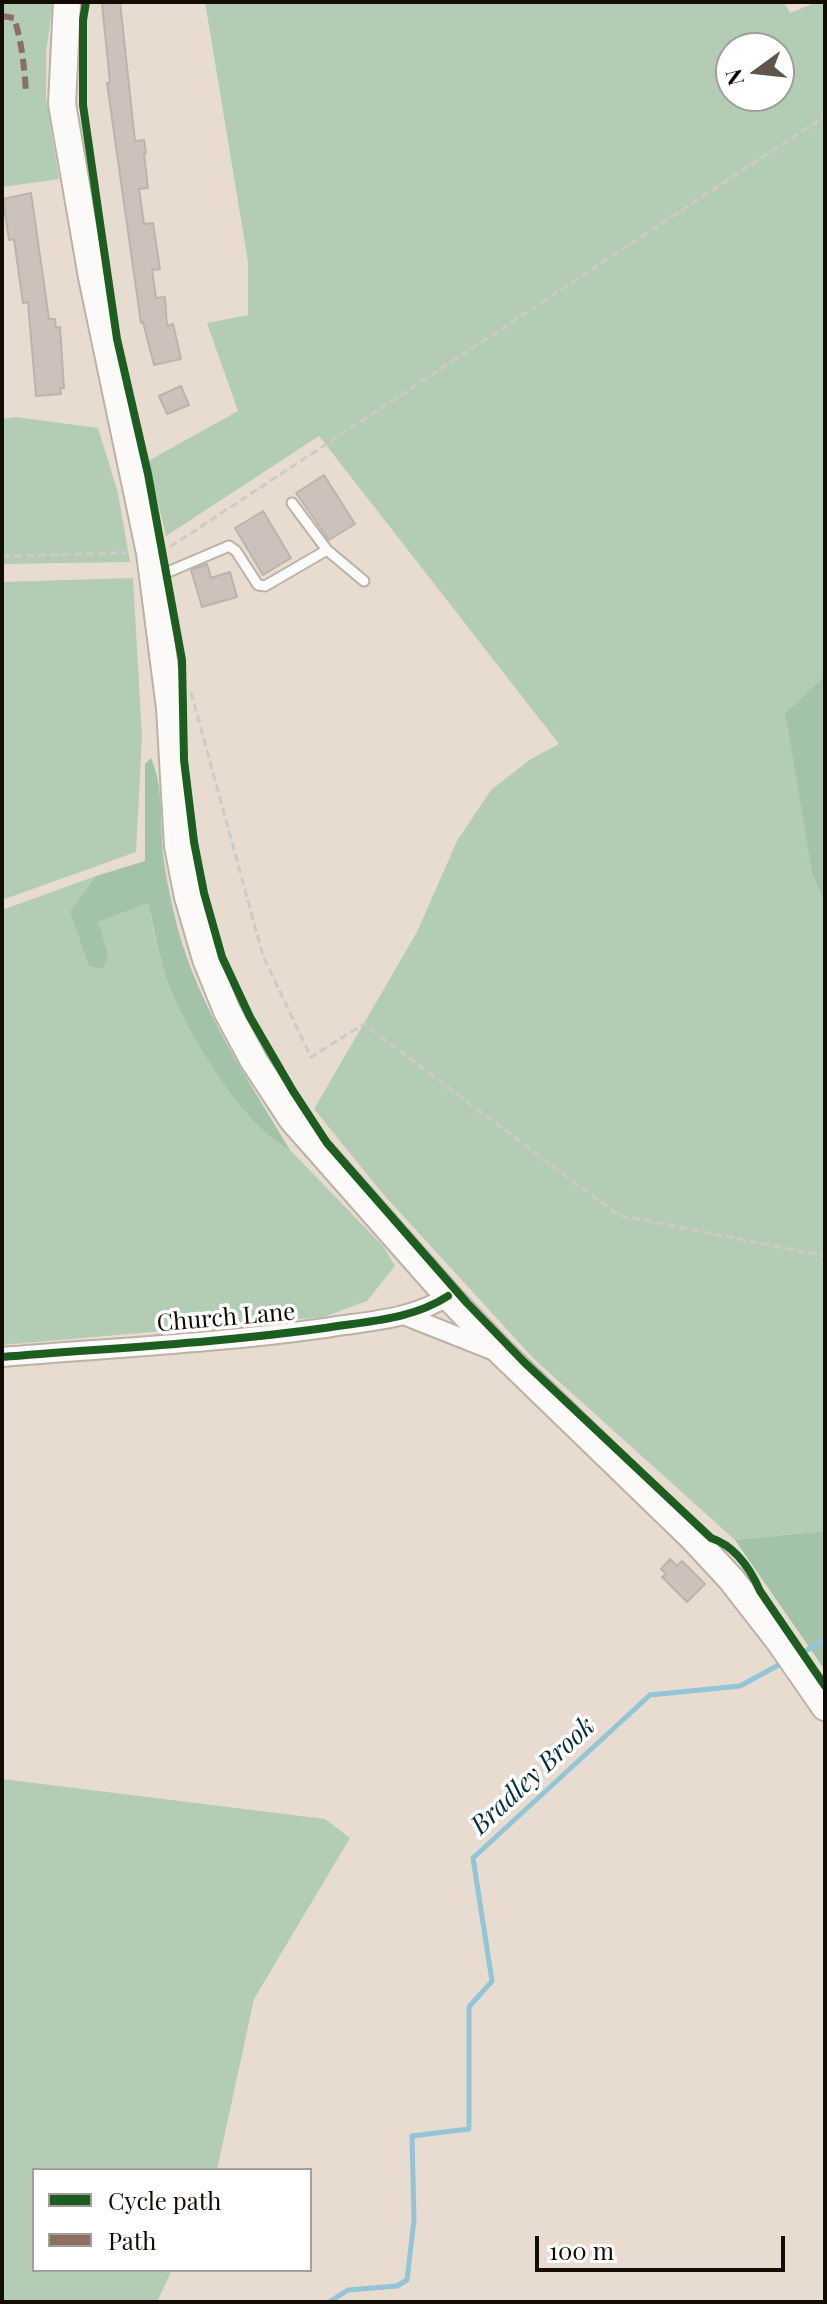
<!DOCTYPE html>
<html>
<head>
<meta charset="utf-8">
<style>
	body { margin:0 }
	#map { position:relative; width:827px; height:2304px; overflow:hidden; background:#e8dcd0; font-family:"Playfair Display",serif }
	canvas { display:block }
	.frame { position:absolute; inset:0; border:4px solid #130c05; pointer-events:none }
	.legend { position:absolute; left:32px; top:2168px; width:280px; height:104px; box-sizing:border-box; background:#fff; border:2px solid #a19e9b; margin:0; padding:10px 14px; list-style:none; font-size:24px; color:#130c05 }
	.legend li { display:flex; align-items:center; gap:16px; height:40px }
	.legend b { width:40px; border:2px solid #a19e9b }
	.north { position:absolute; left:715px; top:32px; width:80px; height:80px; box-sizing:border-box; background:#fff; border:2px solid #a19e9b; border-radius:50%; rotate:255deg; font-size:22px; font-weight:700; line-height:32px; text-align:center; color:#130c05 }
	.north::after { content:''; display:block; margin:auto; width:28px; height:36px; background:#5e554c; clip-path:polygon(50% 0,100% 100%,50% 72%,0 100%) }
	.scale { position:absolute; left:535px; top:2236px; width:250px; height:36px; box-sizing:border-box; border:4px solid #130c05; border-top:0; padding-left:10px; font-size:24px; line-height:28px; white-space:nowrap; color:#130c05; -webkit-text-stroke:6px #fff; paint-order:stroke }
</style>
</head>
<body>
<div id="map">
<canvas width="827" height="2304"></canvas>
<div class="frame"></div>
<ul class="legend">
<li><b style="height:10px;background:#1b5e20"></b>Cycle path</li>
<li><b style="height:10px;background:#8d6e63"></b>Path</li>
</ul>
<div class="north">N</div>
<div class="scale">100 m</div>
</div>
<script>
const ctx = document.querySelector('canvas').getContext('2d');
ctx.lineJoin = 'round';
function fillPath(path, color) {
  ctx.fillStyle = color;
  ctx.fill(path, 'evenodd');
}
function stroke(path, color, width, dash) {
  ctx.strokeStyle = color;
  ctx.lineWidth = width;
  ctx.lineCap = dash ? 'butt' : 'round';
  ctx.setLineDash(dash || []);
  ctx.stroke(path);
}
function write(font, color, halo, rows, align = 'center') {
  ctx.font = font + ' "Playfair Display",serif';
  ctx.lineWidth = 7;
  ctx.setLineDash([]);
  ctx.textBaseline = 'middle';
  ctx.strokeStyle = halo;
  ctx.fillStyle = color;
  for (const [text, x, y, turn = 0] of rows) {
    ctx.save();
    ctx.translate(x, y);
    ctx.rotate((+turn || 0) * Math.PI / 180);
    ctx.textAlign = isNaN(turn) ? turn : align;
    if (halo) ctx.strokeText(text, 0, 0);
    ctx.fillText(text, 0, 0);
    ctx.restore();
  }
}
fillPath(new Path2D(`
	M2,2H53L46,53V98L59,179L2,187Z
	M205,2H784L790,13L817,2H825V676L785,713L812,874L825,903V1531L735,1540L534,1359L384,1195L314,1109L417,932L457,841L491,790L531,759L559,744L319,436L166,536L148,461L238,411L207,323L248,315V262ZM731,48H779V96H731Z
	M16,417L98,428L118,493L130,562L2,564V419Z
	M133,578L142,737L136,852L2,900V582Z
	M96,876L70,911L97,922L148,903C154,931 159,961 170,988C190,1038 242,1125 290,1150L383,1246L395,1266L367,1301L324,1317L2,1345V910Z
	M2,1779L325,1819L350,1838L254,1999L217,2170H34V2270H172L157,2302H2Z`), '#b3ccb4');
fillPath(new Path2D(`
	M825,676V903L812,874L785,713Z
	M151,758C164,788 160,823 163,854C165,872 169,891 173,909C192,998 244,1072 290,1150C242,1125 190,1038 170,988C159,961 155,931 148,903L98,922L108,954L103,969L89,966L70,911L96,876L145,861V764Z
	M825,1531V1670L735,1540Z`), '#a3c3a8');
stroke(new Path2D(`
	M798,1655L825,1640
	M329,2302L348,2290L397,2286L407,2280L414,2220L412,2136L469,2129V2007L492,1981L473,1858L650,1695L740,1686L786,1661`), '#91c5d7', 5);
const building = new Path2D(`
	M120,2L135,141L144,140L146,153H144L148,188L139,189L144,224L153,223L160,269L152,270L156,298L165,297L167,326L173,324L181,359L154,365L143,322L141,323L107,83L110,82L102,4Z
	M31,193L49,319H55L56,328L60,327L64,388H60L61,394L36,396L28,302L23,303L14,239L9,240L3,199Z
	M181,386L189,405L167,414L159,396Z
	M324,475L355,524L329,540L296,493Z
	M263,511L291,558L263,575L235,528Z
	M207,564L211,578L230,572L237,597L202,607L191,570Z
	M670,1559L677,1566L682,1561L705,1584L687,1602L662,1577L666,1574L661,1569Z`);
fillPath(building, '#ccc1bb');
stroke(building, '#beb3ac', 2);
const lane = new Path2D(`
	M292,503L327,550L364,581
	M154,578L229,546L236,551L258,585L265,586L327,550`);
const street = new Path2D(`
	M406,1316L497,1352
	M2,1357C110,1348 218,1343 325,1328C368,1321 411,1320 448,1296`);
const secondary = new Path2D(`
	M67,2L62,104L92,277L150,553L170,708L178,846L188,897L206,959L227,1011L254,1061L292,1119L448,1296L503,1354L693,1538L731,1579L780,1642L825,1707`);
stroke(lane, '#bab1a7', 13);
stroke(street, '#bab1a7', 22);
stroke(secondary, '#bab1a7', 30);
stroke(new Path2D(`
	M170,547L825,116
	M2,556L127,553
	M191,692L263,956L311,1057L364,1024L618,1215L825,1256`), '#cecac7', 3, [8, 4]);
stroke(lane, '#fcfaf8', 9);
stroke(street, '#fcfaf8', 18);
stroke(secondary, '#fcfaf8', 26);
stroke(new Path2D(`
	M2,16L14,18C22,42 24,66 26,91`), '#8d6e63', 6, [12, 6]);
stroke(new Path2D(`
	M86,2L83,20V105L100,223L117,339L148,474L182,660L184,760L194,842L204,893L222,957L250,1017L293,1091L327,1143L467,1303L524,1362L711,1538C735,1546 750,1568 760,1591L825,1686
	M2,1357C110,1348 218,1343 325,1328C368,1321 411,1320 448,1296`), '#1b5e20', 8);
write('24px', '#130c05', '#fff', [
	["Church Lane",226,1318,-5]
]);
write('italic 26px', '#072e3b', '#fff', [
	["Bradley Brook",533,1776,-43]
]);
</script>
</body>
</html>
